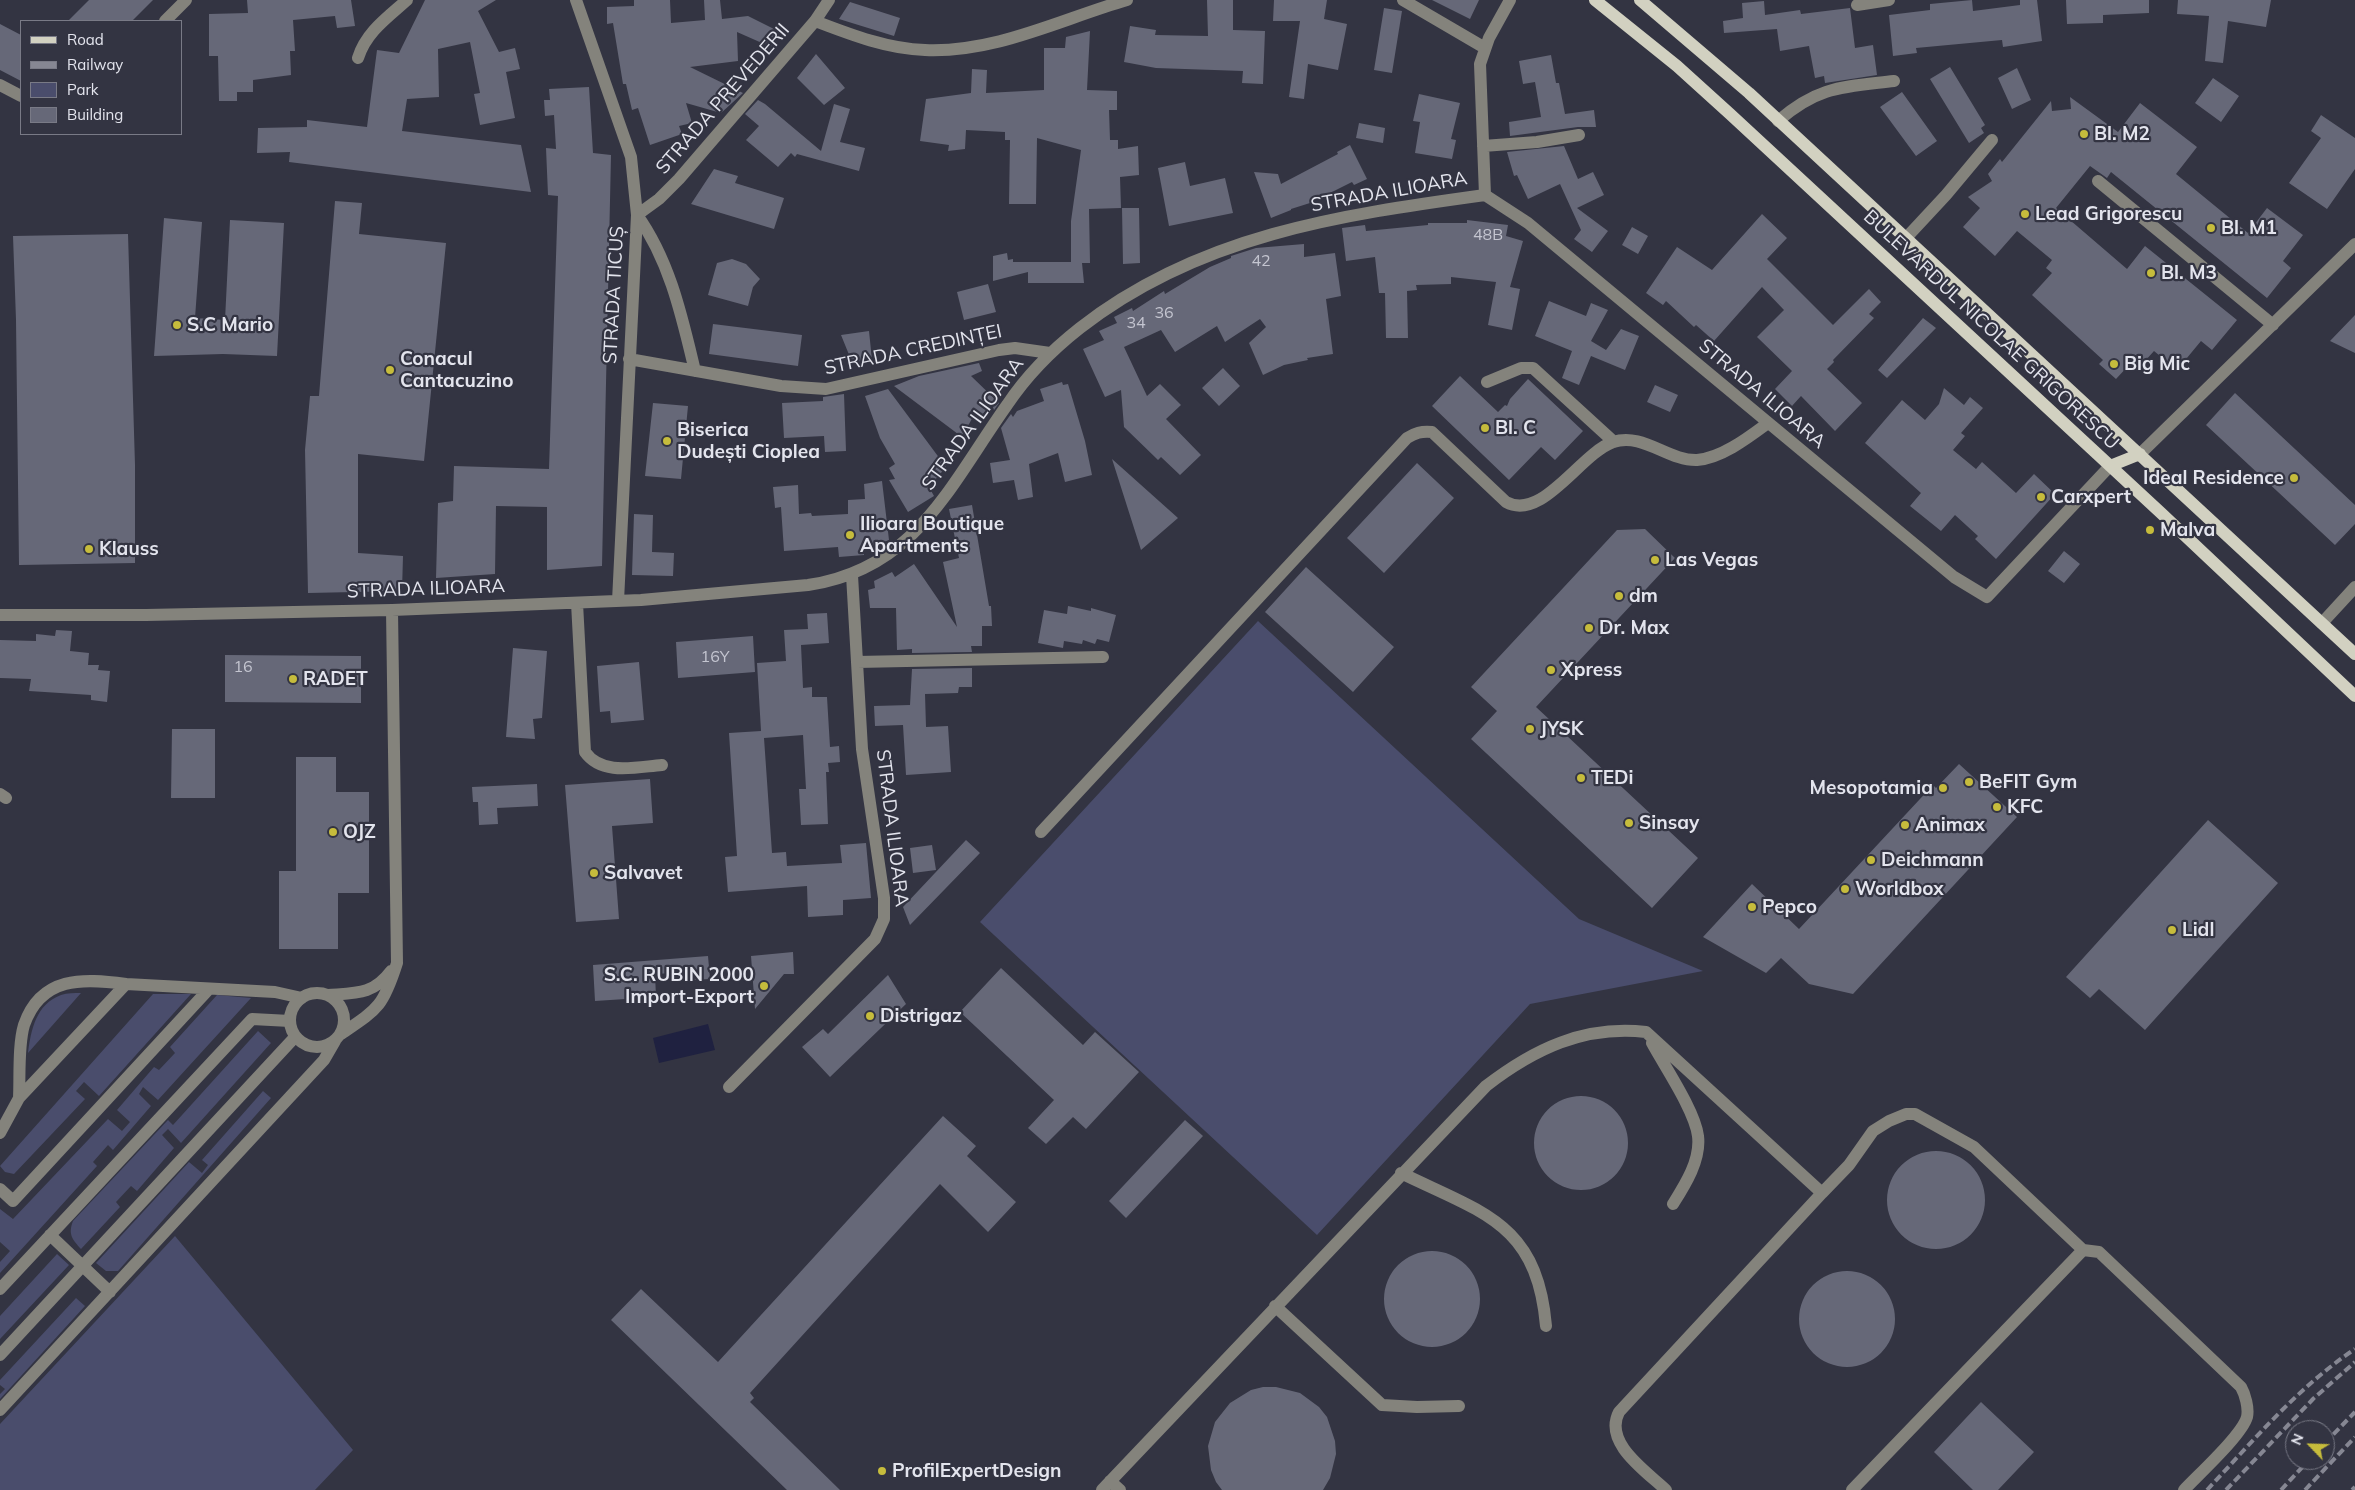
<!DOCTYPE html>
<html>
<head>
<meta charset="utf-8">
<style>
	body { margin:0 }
	#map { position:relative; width:2355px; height:1490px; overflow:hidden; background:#333442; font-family:Mulish,sans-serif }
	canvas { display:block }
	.legend { position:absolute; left:20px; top:20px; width:162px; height:115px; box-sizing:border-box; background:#333442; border:1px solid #797a86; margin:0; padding:6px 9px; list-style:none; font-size:15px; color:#e3e4ed }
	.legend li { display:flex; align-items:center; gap:10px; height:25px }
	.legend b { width:25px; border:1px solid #797a86 }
	.north { position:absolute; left:2285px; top:1420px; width:50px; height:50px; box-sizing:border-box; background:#333442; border:1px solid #797a86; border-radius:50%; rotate:294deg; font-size:14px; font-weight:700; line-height:20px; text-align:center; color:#e3e4ed }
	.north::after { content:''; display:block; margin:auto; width:18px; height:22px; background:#c6bc3c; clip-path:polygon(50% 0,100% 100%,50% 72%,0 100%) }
</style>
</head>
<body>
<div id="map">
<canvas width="2355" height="1490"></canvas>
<ul class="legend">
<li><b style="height:6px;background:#d2d1c1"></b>Road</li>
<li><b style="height:6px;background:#868793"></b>Railway</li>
<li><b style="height:14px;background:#4a4d6c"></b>Park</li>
<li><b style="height:14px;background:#666878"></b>Building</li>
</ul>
<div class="north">N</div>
</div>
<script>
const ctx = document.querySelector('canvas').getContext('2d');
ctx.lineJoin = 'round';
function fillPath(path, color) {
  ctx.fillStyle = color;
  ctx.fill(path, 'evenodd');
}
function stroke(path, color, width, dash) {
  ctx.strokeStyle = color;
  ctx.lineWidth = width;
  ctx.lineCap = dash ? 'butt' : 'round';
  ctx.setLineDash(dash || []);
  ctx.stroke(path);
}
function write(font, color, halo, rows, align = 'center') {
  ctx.font = font + ' Mulish,sans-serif';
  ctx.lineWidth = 4.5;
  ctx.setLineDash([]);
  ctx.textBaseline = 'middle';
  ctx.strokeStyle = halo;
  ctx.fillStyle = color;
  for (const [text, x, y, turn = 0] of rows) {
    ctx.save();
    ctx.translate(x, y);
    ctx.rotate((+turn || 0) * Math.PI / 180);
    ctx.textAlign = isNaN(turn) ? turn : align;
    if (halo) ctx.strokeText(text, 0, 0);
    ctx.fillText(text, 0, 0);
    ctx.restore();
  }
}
fillPath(new Path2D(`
	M1258,621L1579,919L1703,971L1530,1004L1317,1235L980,922Z
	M81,993L28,1053C31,1030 36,1004 61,995C67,993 75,993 81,993Z
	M153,994H191L99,1096L84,1082L76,1091L85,1099L14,1174L5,1172L0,1166Z
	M217,995L251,998L158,1100L143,1087L139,1094L151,1106L113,1150L108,1145L93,1162L97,1166L0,1273V1262L10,1251L0,1242V1209L13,1219L108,1119L122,1131L130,1122L117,1110L154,1067L159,1070L175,1053L170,1047Z
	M258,1031L271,1043L181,1143L168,1129L162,1135L174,1148L137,1191L131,1186L116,1202L120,1207L81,1249C72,1239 68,1234 73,1221L168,1120L173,1125Z
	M263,1091L271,1098L118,1271H106L96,1263L189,1162L202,1173L208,1165L202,1160Z
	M175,1236L353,1450L315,1490H0V1424Z
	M57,1254L69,1265L0,1339V1316Z
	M76,1298L85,1306L0,1399V1394L5,1389L0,1385V1380Z`), '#4a4d6c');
fillPath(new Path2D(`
	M708,1024L715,1050L659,1063L653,1038Z`), '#1f2140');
fillPath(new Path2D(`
	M89,0H153L132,21H68Z
	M247,0H351L355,26L337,28L335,16L293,20L295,51H290L291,75L253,80V92H237V101H219L218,56H209V14L248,13Z
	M425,0H496L478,11L499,52L515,48L520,69L506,72L515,118L480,125L474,94L480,93L470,42L438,49L439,97L407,99L402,131L521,145L531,192L289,162L290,152L257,153L258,128L307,127V120L367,127L377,50L399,53Z
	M634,0H670L671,23L705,20L704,0H720L722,19L748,16L780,32L771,47L737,32L738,61L690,67L743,93L721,113L686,103L692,123L679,126L682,134L650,145L638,108L632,110L626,84H623L613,23L607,24V7L634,6Z
	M1207,0H1233V30L1265,31L1263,84L1242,83L1243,71L1156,68L1124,62L1130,26L1156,30L1155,35L1208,36Z
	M1274,0H1327L1324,19L1347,24L1338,70L1308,64L1304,99L1289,97L1300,21H1273Z
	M1432,0H1479L1470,19Z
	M1972,0L1973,11L2020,5V0H2037L2042,41L2003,47L2002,40L1916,48L1917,53L1893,56L1889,15L1930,10V4Z
	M2066,0H2149V13L2103,15V23L2067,24Z
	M2178,0H2271L2266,27L2228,21L2223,63L2205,61L2209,16L2177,14Z
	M1764,1L1765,15L1800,10L1801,14L1850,8L1855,48L1873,45L1877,75L1825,83L1824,76L1815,78L1809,46L1780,51L1777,29L1724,33L1723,21L1743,18L1742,3Z
	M850,2L900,18L894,36L839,19Z
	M1384,8L1402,11L1392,73L1374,70Z
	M0,24L21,35V81L0,70Z
	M1090,31L1087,90L1117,91V110H1109L1110,140H1118V149L1138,146L1139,175L1120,177L1121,208L1089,209L1090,263H1082L1084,283H1028V272L993,281V256L1007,253L1008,260L1013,259V262H1071V221L1081,150L1037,138L1036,204H1009L1010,140H1005V132L966,130L965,149L948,151L949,145L920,141L926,99L971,93L972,69L987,70L986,93L1044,90V48H1065L1066,37Z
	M816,54L845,88L824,105L797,78Z
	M1551,55L1556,83H1559L1565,114L1594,110L1596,127H1578L1510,136L1509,122L1541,117L1535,82L1523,84L1519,61Z
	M1950,67L1985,125L1981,128L1984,133L1969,143L1930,79Z
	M2017,68L2031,100L2012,109L1998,78Z
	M2213,78L2239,96L2221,122L2195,103Z
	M589,87L593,153L611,155L602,566L547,570V507L496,506L495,574L436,578L438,503L453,501L454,466L549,469L558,196L548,195L546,148L556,149L554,115L545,116L544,100H550L549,89Z
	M1902,92L1937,141L1916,156L1880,107Z
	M1419,94L1460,103L1451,139L1456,140L1452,159L1415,153L1420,122L1413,121Z
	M2070,97L2118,132L2140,103L2197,147L2176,174L2248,233L2267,208L2303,235L2283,261L2291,268L2267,298L2111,172L2107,178L2090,166L2056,208L2127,269L2145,246L2237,320L2212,350L2201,341L2177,370L2154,351L2136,371L2129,365L2116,379L2099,364L2103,360L2032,295L2052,273L2046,268L2052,260L2017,231L1995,256L1963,227L1980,208L1968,197L1992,181L1988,174L2000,159L2002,162L2051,101L2052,111L2071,109Z
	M758,100L765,104L821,151L834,104L850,109L840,142L865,148L859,171L797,154L795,157L791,153L778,167L746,140L759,126L745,114Z
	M2321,115L2355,138V169L2327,209L2289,183L2321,138L2311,131Z
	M1359,123L1385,128L1383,143L1356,138Z
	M1350,145L1367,179L1354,185L1352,182L1310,203L1291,209V210L1271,218L1254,172L1278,174L1281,184L1338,154L1337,152Z
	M1564,146L1578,179L1593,172L1604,195L1577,208L1608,231L1592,252L1574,239L1581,230L1560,184L1528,199L1517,175L1514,176L1507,152Z
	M1185,162L1190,186L1225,178L1233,213L1169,226L1158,168Z
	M714,169L738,176L735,183L784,198L774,229L691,204Z
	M335,201L362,203L359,234L446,243L424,461L358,454V553L403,556L402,591L308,593L305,450L310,396H319Z
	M1122,208H1139L1140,263L1123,264Z
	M1762,214L1787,238L1767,259L1833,325L1869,289L1881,302L1869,314L1874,318L1833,360L1834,362L1827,369L1862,403L1835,431L1801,396L1792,406L1775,389L1792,371L1757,337L1784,310L1762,287L1714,341L1696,325L1694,327L1666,301L1663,305L1646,293L1677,247L1712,270Z
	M164,218L202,222L195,318L225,320L230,220L284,223L277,356L223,354L154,356Z
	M1467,220L1508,225L1506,236L1523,241L1510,287L1520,289L1512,330L1488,325L1496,282L1451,277V284L1416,285L1417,290L1407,291L1408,338H1386L1385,293H1379L1375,257L1346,261L1342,228L1365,225L1366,231L1428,225V223H1467Z
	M1632,227L1648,236L1638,254L1622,245Z
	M128,234L135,465V563L19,565L16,320L13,236Z
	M1304,244V257L1335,253L1341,296L1326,299L1333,354L1307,358L1308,360L1284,365L1263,375L1249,343L1266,327L1260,319L1225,342L1217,326L1175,352L1161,330L1124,347L1147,396L1160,384L1181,405L1166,419L1201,455L1180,475L1161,457L1158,460L1124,427L1121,390L1105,397L1083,349L1104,340L1099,331L1117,323L1114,317L1132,308L1133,311L1164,291L1165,294L1210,267L1231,258V256L1256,248Z
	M732,259L746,264L760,279L753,287L748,306L708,295L717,263Z
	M988,284L996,312L964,320L957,292Z
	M1549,301L1586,316L1591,303L1608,310L1591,341L1606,350L1621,329L1639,336L1625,370L1591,356L1579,385L1562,378L1572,351L1535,336Z
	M2355,315V353L2330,341Z
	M1923,318L1936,328L1887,378L1878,370Z
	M713,324L802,335L798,366L709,354Z
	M869,331L872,360L852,362L841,335Z
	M979,363L982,371L971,376L999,403L994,410L992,404L980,417L975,413L962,437L894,386L919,376Z
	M1223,368L1240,386L1219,406L1202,388Z
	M1460,376L1498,412L1505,405L1507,406L1510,399L1528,379L1583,431L1555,460L1541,447L1509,480L1432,406Z
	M1062,382L1063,385L1068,384L1085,441L1092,475L1065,482L1058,453L1029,464L1033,497L1018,500L1014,480L993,483L990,463L1010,460L1001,428L1011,414L1013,417L1017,411L1044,401L1040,389Z
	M1655,385L1678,395L1670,412L1647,402Z
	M1944,388L1964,405L1970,397L1983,408L1961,433L1965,436L1953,450L1976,469L1982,462L2016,493L2034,474L2055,494L1996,559L1975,539L1978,536L1955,515L1941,531L1910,506L1921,493L1865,443L1902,400L1925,420L1939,404Z
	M888,389L946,467L929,487L934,496L908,512L889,480L895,479L889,468L895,464L880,438L865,396Z
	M2235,393L2355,505V524L2335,545L2206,425Z
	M844,394L846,451L825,452L824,436L784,438L782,403L823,401V397Z
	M653,403L688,406L681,479L645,476Z
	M1112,459L1178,518L1141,550Z
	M1417,463L1454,498L1384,573L1347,538Z
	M882,481L889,540L864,550V555L839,557L838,547L784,551L781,507L775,508L773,487L798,485L799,514L811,513L812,516L848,514V500L865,499L864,484Z
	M972,505L989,606H991L992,626H982V646H971L972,652L912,653V649L897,650L896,608H870L868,590L875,588L874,581L892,572L895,577L914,564L957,627L943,562L959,558L949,509Z
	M634,514L653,515L652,552L674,553L673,576L632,575Z
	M1645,529L1675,558L1536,707L1698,858L1652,908L1471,739L1497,711L1471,687L1617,530Z
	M2064,551L2080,564L2064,583L2048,571Z
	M1306,567L1394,647L1353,692L1265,612Z
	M1068,606L1091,611V608L1116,615L1109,642L1097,639L1095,644L1083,640L1082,644L1064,641L1063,648L1038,643L1044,610L1067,614Z
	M827,613L829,643L801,645L803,688L812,687V697H827L830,747L839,746L840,762L828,763L829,772H826L828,824L801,825L799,789H806L803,735L764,738L772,853L786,852L787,866L842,863L840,845L866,843L871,898L843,900V915L808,917L807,886L728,892L725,857L737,856L729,733L761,731L757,663L786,661L784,630L808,629L807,614Z
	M56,630L72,631L70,651L89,653L88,665H99L98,670L110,671L107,702L91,700V695L29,691L31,679L0,678V640L36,641V634L55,636Z
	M753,636L755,672L678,678L676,642Z
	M513,648L547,651L542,718L533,719L535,739L506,737Z
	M225,655L361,656V703L225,702Z
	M639,662L644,720L611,723L610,711L600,712L597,666Z
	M972,668V687H959L958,693L925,694L926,727L948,726L951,772L906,775L903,725L875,726L874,706L910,705L912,669Z
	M172,729H215V798H171Z
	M296,757H336V792H369V893H338V949H279V871H296Z
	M1959,764L2017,817L1853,994L1809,984L1781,958L1766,973L1703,937L1752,884L1799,929L1933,785L1936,788Z
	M650,779L653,823L612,826L619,919L576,922L565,785Z
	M537,784L538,806L497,808L498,824L479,825L478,802H473L472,787Z
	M2208,820L2278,883L2145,1030L2099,989L2090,998L2066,977Z
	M966,840L980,853L910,925L903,907Z
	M932,845L936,870L913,873L910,848Z
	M793,952L794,974H784L755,1009L751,956Z
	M708,956L710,979L691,980L690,972L655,974L656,997L595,1001L593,965Z
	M1001,968L1083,1045L1095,1032L1139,1072L1086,1129L1073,1117L1046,1144L1028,1128L1054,1100L960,1012Z
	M888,975L906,1004L830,1077L802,1047L823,1029L828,1034Z
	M1534 1143a47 47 0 1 1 94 0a47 47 0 1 1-94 0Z
	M943,1116L976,1146L967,1156L1016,1202L988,1232L940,1184L750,1393L754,1398L750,1402L840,1490H787L611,1320L641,1289L718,1362Z
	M1185,1120L1203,1136L1126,1218L1109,1201Z
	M1887 1200a49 49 0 1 1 98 0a49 49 0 1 1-98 0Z
	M1384 1299a48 48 0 1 1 96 0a48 48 0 1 1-96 0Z
	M1799 1319a48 48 0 1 1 96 0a48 48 0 1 1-96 0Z
	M1263,1387H1276L1300,1393L1319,1407L1327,1417L1335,1441L1336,1454L1330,1478L1323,1490H1222L1216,1482L1211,1470L1208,1446L1215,1422L1230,1403L1251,1390Z
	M1981,1402L2034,1452L1998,1490H1973L1934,1452Z`), '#666878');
stroke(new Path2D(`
	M576,0L631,157L637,215L618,601
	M1403,0L1485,48
	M1857,5L1889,0
	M165,21L186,0
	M815,21C849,34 887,49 925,50C996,53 1061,19 1127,0
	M358,58C366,32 388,17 407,0
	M0,85L21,96
	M1778,121C1818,86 1843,87 1894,81
	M1483,146L1537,142L1579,135
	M2098,181L2273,325
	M1485,195L1480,64L1489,38L1510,0
	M1906,238L1946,195L1992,140
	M629,359L781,386L826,389L999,350L1015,348L1050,353
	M695,371C682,317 670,261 637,215L659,199L679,179L815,21L829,0
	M1487,382L1521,368H1533L1614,442
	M2140,454L2355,244
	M577,603L585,752C602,776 636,767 662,765
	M0,615H146L392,610L641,600L808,585C916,569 950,485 1007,405C1027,375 1052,350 1080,328C1199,235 1340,215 1485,195L1528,223L1954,577L1987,597L2110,466
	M2322,623L2355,587
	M857,662L1103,657
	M0,794L6,798
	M1041,832L1407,438C1415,433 1421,431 1432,432L1506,502C1542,522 1580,454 1613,442C1643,432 1668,461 1697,460C1722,458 1749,437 1768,423
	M290 1020a27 27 0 1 1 54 0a27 27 0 1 1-54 0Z
	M328,995C356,993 373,995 391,971
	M341,1034C378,1009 383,1007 397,963L392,610
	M1652,1043C1665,1067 1695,1111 1698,1136C1701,1160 1685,1185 1673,1204
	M729,1087L875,939L884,919V898L862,749L852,575
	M19,1098C20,1077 18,1045 24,1025C41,976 83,978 126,984
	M0,1133L19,1098L126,984L275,992L302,998
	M1401,1173C1483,1213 1537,1223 1546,1326
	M0,1189L13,1201L209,989
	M1822,1193L1849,1165L1873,1131L1889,1121L1906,1114H1915L1974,1147L2083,1250L2099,1252L2241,1387C2245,1394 2249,1408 2247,1417C2242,1435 2199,1474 2184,1490
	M50,1235L110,1292
	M0,1289L252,1019L290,1021
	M1275,1306L1382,1405L1417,1407L1459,1406
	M0,1355L295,1037
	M0,1410L324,1060L335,1041
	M1110,1481L1120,1490
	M1102,1490L1486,1086C1534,1049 1584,1025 1646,1032L1822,1193L1619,1412C1603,1443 1646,1471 1666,1490
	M1852,1490L2083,1250`), '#84837c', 12);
stroke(new Path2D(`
	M1595,0L1677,66L1730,114L2161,513L2355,696
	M1640,0L1749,93L2355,654
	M2110,466L2140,454`), '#d2d1c1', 12);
stroke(new Path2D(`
	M2325,1443L2355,1412
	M2207,1490C2254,1440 2298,1387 2355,1349
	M2226,1490L2313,1399L2355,1362
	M2281,1490L2309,1460
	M2305,1490L2355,1437
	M2352,1490L2355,1487`), '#868793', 4, [8, 4]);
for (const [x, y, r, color] of [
	[2084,134,5,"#c6bc3c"],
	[2025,214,5,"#c6bc3c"],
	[2211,228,5,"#c6bc3c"],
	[2151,273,5,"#c6bc3c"],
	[177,325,5,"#c6bc3c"],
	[2114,364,5,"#c6bc3c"],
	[390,370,5,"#c6bc3c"],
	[1485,428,5,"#c6bc3c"],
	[667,441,5,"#c6bc3c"],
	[2294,478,5,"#c6bc3c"],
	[2041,497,5,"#c6bc3c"],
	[2150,530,5,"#c6bc3c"],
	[850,535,5,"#c6bc3c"],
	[89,549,5,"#c6bc3c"],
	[1655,560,5,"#c6bc3c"],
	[1619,596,5,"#c6bc3c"],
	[1589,628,5,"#c6bc3c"],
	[1551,670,5,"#c6bc3c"],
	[293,679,5,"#c6bc3c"],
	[1530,729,5,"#c6bc3c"],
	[1581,778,5,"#c6bc3c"],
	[1969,782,5,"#c6bc3c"],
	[1943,788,5,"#c6bc3c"],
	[1997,807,5,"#c6bc3c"],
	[1629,823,5,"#c6bc3c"],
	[1905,825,5,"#c6bc3c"],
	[333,832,5,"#c6bc3c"],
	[1871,860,5,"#c6bc3c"],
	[594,873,5,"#c6bc3c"],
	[1845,889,5,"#c6bc3c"],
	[1752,907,5,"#c6bc3c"],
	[2172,930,5,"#c6bc3c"],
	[764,986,5,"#c6bc3c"],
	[870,1016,5,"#c6bc3c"],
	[882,1471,5,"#c6bc3c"]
]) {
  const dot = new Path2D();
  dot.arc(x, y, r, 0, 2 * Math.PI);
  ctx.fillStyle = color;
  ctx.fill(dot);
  stroke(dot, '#333442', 2);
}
write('16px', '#c4c5d0', null, [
	["48B",1488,235],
	["42",1261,261],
	["36",1164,313],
	["34",1136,323],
	["16Y",715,657],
	["16",243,667]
]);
write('19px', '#e3e4ed', '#333442', [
	["STRADA PREVEDERII",723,99,-49],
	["STRADA ILIOARA",1389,192,-10],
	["STRADA TICUȘ",614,295,-87],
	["BULEVARDUL NICOLAE GRIGORESCU",1991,330,43],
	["STRADA CREDINȚEI",913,350,-12],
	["STRADA ILIOARA",1762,394,40],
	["STRADA ILIOARA",973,424,-54],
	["STRADA ILIOARA",426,589,-2],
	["STRADA ILIOARA",892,828,83]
]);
write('bold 19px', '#e3e4ed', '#333442', [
	["Bl. M2",2094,134],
	["Lead Grigorescu",2035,214],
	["Bl. M1",2221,228],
	["Bl. M3",2161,273],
	["S.C Mario",187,325],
	["Conacul",400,359],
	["Cantacuzino",400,381],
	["Big Mic",2124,364],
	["Bl. C",1495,428],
	["Biserica",677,430],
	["Dudești Cioplea",677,452],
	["Ideal Residence",2284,478,"right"],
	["Carxpert",2051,497],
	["Ilioara Boutique",860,524],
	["Apartments",860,546],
	["Malva",2160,530],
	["Klauss",99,549],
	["Las Vegas",1665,560],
	["dm",1629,596],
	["Dr. Max",1599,628],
	["Xpress",1561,670],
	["RADET",303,679],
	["JYSK",1540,729],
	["TEDi",1591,778],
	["BeFIT Gym",1979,782],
	["Mesopotamia",1933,788,"right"],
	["KFC",2007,807],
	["Sinsay",1639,823],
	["Animax",1915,825],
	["OJZ",343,832],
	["Deichmann",1881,860],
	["Salvavet",604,873],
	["Worldbox",1855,889],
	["Pepco",1762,907],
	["Lidl",2182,930],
	["S.C. RUBIN 2000",754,975,"right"],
	["Import-Export",754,997,"right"],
	["Distrigaz",880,1016],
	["ProfilExpertDesign",892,1471]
], 'left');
</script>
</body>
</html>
